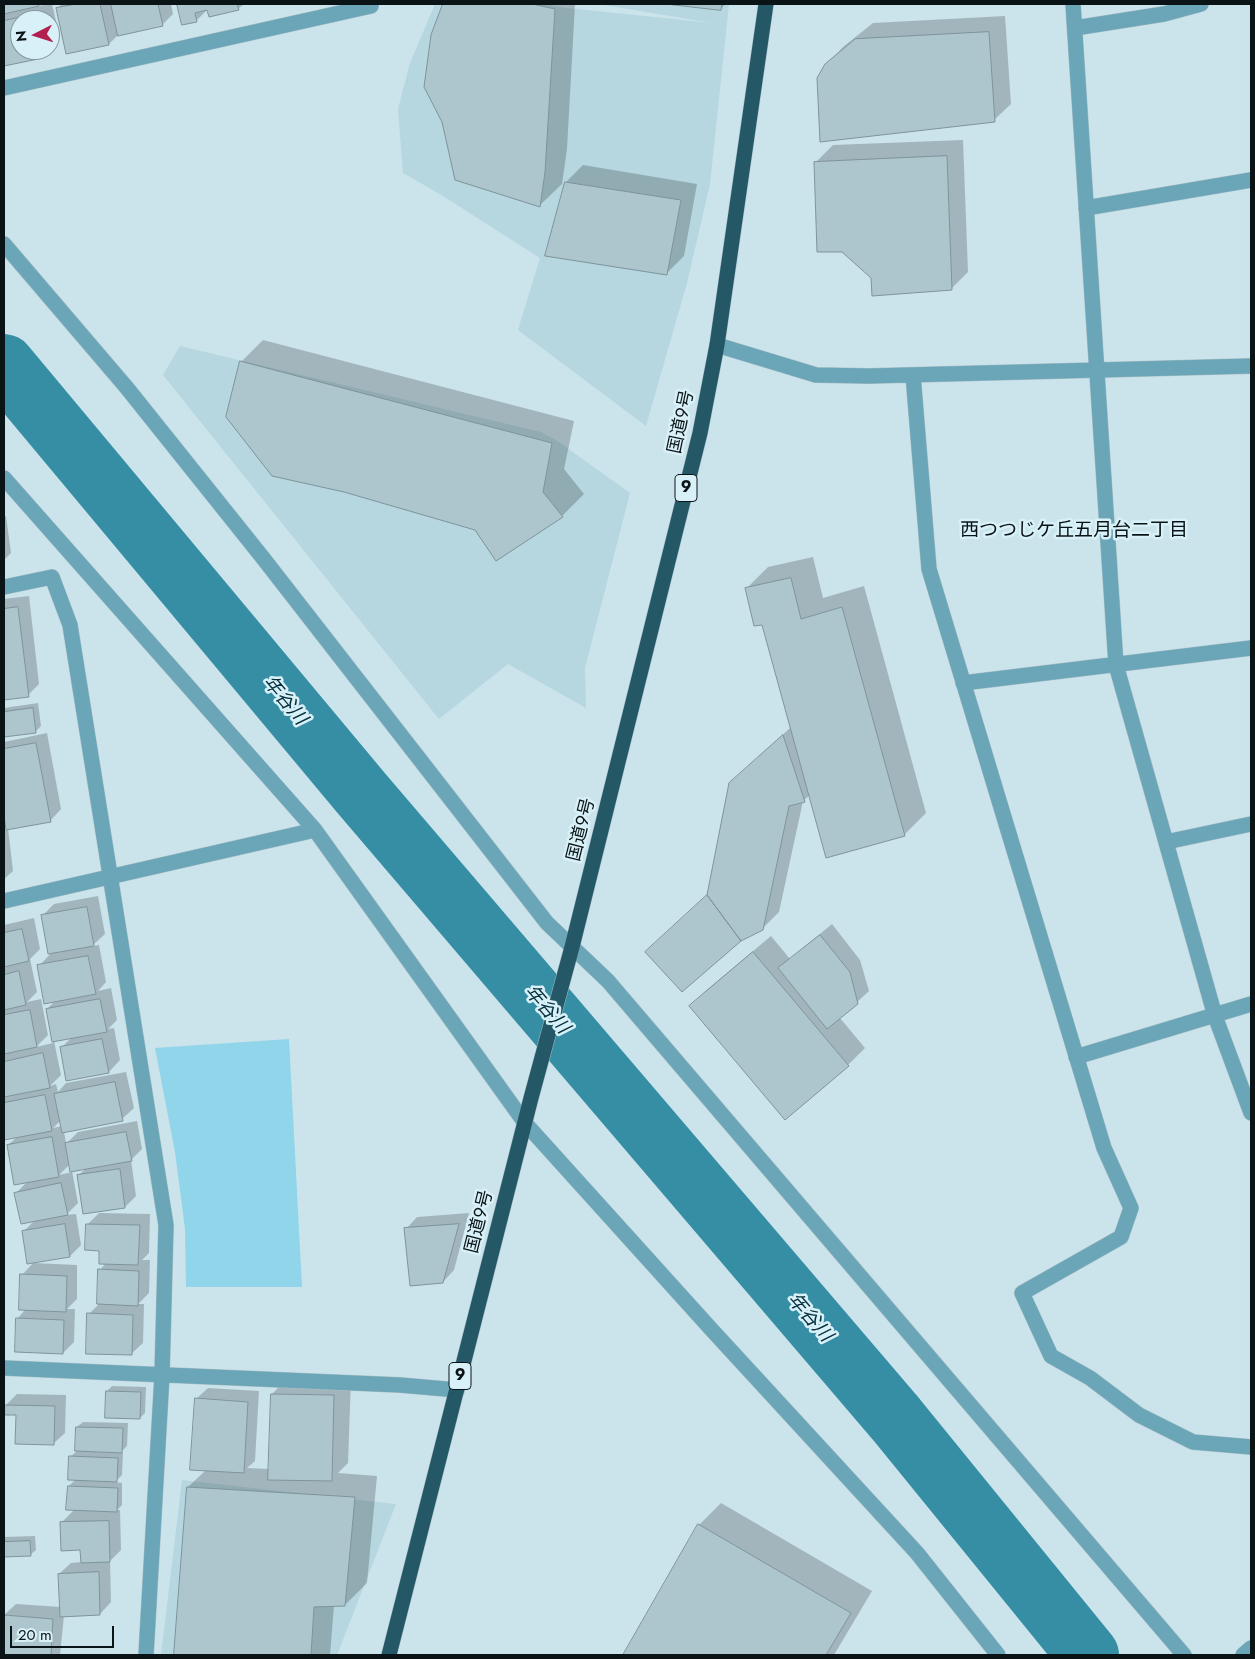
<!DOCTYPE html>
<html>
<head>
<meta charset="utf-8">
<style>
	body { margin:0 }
	#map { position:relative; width:1255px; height:1659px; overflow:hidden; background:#cbe3eb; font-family:Jost,sans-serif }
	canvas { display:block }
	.frame { position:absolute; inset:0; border:5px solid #0a1315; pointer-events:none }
	.north { position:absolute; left:10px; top:10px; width:50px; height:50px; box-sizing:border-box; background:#d8f0f8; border:1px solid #86989d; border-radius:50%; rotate:265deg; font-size:14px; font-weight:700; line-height:20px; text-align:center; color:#0a1315 }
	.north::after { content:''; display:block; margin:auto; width:18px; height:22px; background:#b1204e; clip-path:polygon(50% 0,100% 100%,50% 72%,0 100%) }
	.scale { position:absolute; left:10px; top:1626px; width:104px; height:22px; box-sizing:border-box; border:2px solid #0a1315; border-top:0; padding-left:6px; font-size:15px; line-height:18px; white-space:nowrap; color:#0a1315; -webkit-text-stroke:4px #d8f0f8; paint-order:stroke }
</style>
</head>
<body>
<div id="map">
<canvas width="1255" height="1659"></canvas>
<div class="frame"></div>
<div class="north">N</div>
<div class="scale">20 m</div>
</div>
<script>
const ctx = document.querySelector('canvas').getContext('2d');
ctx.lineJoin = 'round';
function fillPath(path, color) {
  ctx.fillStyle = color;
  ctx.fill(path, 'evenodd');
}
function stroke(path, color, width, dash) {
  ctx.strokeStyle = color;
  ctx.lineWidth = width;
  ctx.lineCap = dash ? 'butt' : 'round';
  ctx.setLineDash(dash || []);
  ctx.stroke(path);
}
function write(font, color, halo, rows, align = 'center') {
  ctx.font = font + ' Jost,"Noto Sans JP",sans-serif';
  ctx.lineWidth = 5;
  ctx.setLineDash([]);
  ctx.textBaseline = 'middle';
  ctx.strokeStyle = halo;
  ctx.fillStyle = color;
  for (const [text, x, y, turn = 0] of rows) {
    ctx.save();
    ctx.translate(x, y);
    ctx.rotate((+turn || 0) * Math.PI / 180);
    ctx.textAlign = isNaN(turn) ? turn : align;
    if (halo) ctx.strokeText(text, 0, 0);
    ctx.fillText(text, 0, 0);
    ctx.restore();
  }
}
fillPath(new Path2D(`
	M435,4H546L558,7L712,23L598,4H729L710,184L687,283L646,426L518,330L540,258L443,196L403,173L398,109L410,63Z
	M180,346L541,432L556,440L630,493L585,668L586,708L508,664L439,719L163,375Z
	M182,1480L396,1504L337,1655H161Z`), '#b6d6e0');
fillPath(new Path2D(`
	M289,1039L302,1287H186L185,1229L175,1152L155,1048Z`), '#91d5ea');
fillPath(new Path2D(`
	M4,4H39L37,6L52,4L56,21L50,27V20H20V50H49L42,57L4,65Z
	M62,4H171L173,14L162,25L118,35L109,44L67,53L57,9Z
	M178,4H244L238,9H208L197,20L182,23Z
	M444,4H575L567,149L562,184L540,205L432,36Z
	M677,4H725L721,9Z
	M1005,16L1011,104L994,120L826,65L843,47L873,23Z
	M50,30L53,45L50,49Z
	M963,140L968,272L951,289L872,277L816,162L833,145Z
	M583,165L697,184L684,256L667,273L566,182Z
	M263,340L574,421L564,469L584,494L562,516L476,529L241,362Z
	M4,516H6L11,553L4,560Z
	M813,557L823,598L864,586L926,813L904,835L810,795L803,801L779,912L762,929L709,894L730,784L791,727L763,624L746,589L768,567Z
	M29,596L39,684L28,695L4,698V599Z
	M38,703L41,726L35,732L4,736V708Z
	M47,733L61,809L50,821L8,828L13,871L4,879V830L7,829L4,809V742Z
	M98,896L105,934L92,946L99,945L106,982L98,991L111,988L117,1020L108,1029L114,1028L120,1060L109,1072L67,1080L61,1048L72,1037L54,1041L61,1075L50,1086L56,1084L58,1092L66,1083L126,1072L134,1108L122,1119L64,1131L66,1144L78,1132L137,1121L142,1149L131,1160L136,1196L125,1207L78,1176L86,1168L72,1171L78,1203L66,1215L76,1214L81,1245L70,1256L23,1232L35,1220L16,1193L28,1181L8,1145L17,1137L4,1139V925L34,918L40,949L30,959L37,992L27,1002L41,999L48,1035L36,1047L53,1043L47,1009L55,1001L39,966L52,952L42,916L54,904ZM60,1121L62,1126L53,1128ZM70,1164L72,1172L59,1175Z
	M832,924L860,960L869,991L840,1018L865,1048L848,1065L785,1118L691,1006L708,989L771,936L790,959Z
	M99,1213L150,1214L149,1253L142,1260H150L149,1293L138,1304H144L143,1343L131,1354L89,1314L99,1304L100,1270L106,1263L88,1224Z
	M469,1213L454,1270L443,1282L406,1229L417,1217Z
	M33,1263L77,1265V1299L67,1309H75L74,1342L63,1353L17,1319L26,1309L22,1275Z
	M289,1377L351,1379L348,1463L338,1473L377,1476L367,1583L345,1605H334L330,1655H176L188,1487L206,1470L196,1399L208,1388L259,1391L255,1461L247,1468L270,1469L272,1394Z
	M112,1386L146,1387L145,1413L140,1418L107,1391Z
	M17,1394L66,1395L65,1433L53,1444L6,1405Z
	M83,1422L128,1423L127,1446L120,1453H123L122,1475L115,1482L122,1483V1505L117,1510H120L121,1550L110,1561L111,1602L100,1614L64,1615L60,1655H4V1615L16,1604L61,1607L59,1574L71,1563L82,1562V1549L61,1523L75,1509L69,1486L76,1479L70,1457L76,1452L77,1427Z
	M721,1503L872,1591L834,1655H624L699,1525Z
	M35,1536L36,1550L30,1555L4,1556V1537Z`), '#0003');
stroke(new Path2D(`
	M4,365L362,794L896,1419L1088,1655`), '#368ea5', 62);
const building = new Path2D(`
	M4,4H38L39,6L4,14Z
	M77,4H100L109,45L66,54L56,8Z
	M111,4H158L163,26L118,36Z
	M177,4H237L239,10L209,17L207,10L195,13L197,22L182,25Z
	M443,4H532L555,9L545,172L540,207L455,180L442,122L424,87L431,35Z
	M666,4H722L721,10Z
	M40,13L42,20H20V50H41L43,58L4,66V21Z
	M989,32L995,122L820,142L817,78L825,64L855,39Z
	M947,156L952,290L872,296L871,278L842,252H817L814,162Z
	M565,182L681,200L667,275L545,256Z
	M240,361L552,443L543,492L563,517L496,561L475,530L344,492L272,476L226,417Z
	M791,578L801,619L842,607L905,836L826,858L762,625L754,626L745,588Z
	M18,607L29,697L4,700V609Z
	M33,708L36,733L4,737V712Z
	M783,735L805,802L789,806L763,930L741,941L707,895L729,783Z
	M36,743L51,822L6,830L4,816V749Z
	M707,895L741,941L682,992L645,952Z
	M87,907L94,946L48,954L41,915Z
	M22,929L29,961L4,967V933Z
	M820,935L850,972L858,1004L827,1029L778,968Z
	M753,952L849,1066L785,1120L689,1006Z
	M88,956L96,994L44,1004L37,965Z
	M19,971L26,1005L4,1010V975Z
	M100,999L107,1032L52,1042L46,1009Z
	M30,1010L37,1047L4,1054V1015Z
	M102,1039L109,1073L66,1081L60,1047Z
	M43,1053L50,1088L4,1097V1062Z
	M115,1082L123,1121L62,1133L54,1094Z
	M45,1095L52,1131L4,1140V1103Z
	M126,1132L132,1161L70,1172L65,1143Z
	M52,1137L59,1177L14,1185L7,1145Z
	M120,1169L125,1208L83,1214L77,1175Z
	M61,1183L68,1215L21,1224L14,1193Z
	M65,1224L70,1257L27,1264L22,1231Z
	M86,1224L140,1225L138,1265L99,1264V1251L85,1250Z
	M459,1224L443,1283L410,1286L404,1228Z
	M98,1269L139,1271L138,1306L97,1304Z
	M20,1274L67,1276L66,1312L19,1310Z
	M87,1313L133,1315L132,1355L86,1354Z
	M16,1318L64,1320L63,1354L15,1352Z
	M106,1391L141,1392L140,1419L105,1418Z
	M271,1394L334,1395L332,1481L268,1480Z
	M195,1398L248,1402L244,1473L190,1470Z
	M5,1405L55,1406L54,1445L15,1444L16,1415H5Z
	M76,1427L123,1428L122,1453L75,1451Z
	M69,1456L118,1458L117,1482L68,1480Z
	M68,1486L118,1488L117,1512L66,1510Z
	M187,1487L355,1497L345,1606L314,1607L311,1655H174Z
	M109,1521L110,1562L81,1563L80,1550L61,1551L60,1522Z
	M698,1524L851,1613L826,1655H623Z
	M30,1541L31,1556L4,1557V1542Z
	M99,1572L100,1615L60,1617L58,1574Z
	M4,1615L53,1619L51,1655H4Z`);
fillPath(building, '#adc5cc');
stroke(building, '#7e949b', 1);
const minor = new Path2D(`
	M1073,4L1116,665L1215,1016L1251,1113
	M1075,28L1164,14L1201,4
	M4,88L371,6L370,4
	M1086,208L1251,180
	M4,244L127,388L263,558L547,923L608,981L1184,1655
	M717,345L816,375L869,376L1251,366
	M913,375L929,569L1104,1148L1131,1208L1121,1237L1022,1293L1051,1356L1090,1378L1139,1415L1193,1442L1251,1447
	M4,478L315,830L525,1123L711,1329L917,1553L998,1655
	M4,587L52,577L70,625L166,1225L162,1375L146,1655
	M963,683L1251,648
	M1166,842L1251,824
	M4,901L315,830
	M1076,1057L1251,1004
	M4,1368L400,1385L457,1390
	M1243,1655L1251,1648`);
const highway = new Path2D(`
	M389,1655L531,1098L572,947L700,433L717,345L766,4`);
stroke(minor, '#a8bec4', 16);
stroke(highway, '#a8bec4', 16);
stroke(minor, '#6aa6b8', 15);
stroke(highway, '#245867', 15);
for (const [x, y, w] of [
	[686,488,22],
	[460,1376,22]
]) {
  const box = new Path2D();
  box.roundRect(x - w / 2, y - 13.5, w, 27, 4);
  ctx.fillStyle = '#d8f0f8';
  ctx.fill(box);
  stroke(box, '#0a1315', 1);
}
write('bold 16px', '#0a1315', null, [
	["9",686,488],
	["9",460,1376]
]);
write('18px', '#0a1315', '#d8f0f8', [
	["国道9号",682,422,-78],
	["国道9号",582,830,-76],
	["国道9号",480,1222,-76]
]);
write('19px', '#0a1315', '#d8f0f8', [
	["西つつじケ丘五月台二丁目",1074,531]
]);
write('italic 19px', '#042e39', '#d8f0f8', [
	["年谷川",284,701,50],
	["年谷川",546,1010,49],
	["年谷川",809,1318,49]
]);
</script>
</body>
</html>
